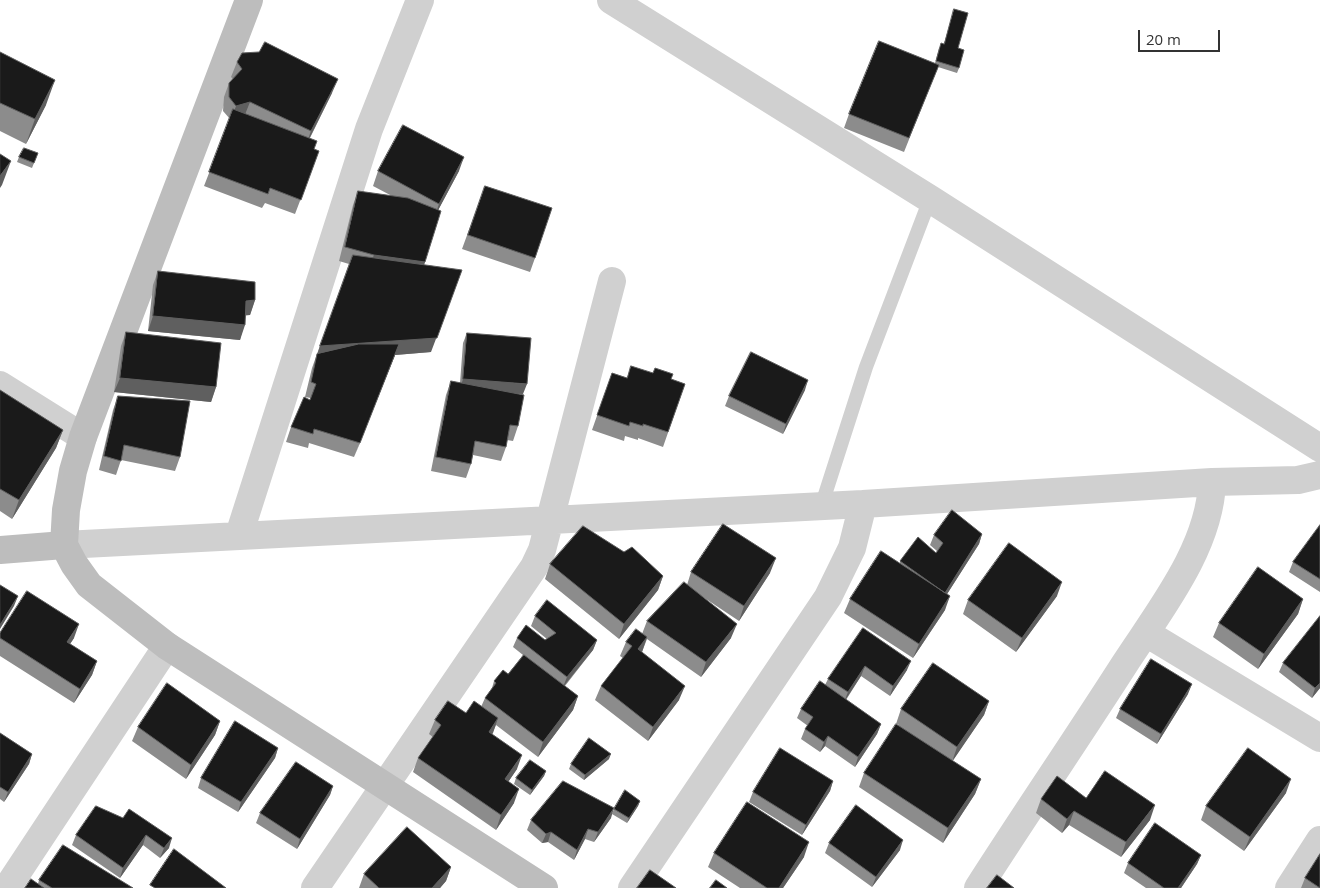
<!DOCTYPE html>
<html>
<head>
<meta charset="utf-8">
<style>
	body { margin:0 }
	#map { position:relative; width:1320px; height:888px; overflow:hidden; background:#fff; font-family:"Open Sans",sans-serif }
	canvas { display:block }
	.scale { position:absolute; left:1138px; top:30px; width:82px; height:22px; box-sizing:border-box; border:2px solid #333; border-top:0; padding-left:6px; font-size:15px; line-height:18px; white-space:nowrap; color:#333; -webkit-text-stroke:4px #fff; paint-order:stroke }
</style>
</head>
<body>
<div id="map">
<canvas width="1320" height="888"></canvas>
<div class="scale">20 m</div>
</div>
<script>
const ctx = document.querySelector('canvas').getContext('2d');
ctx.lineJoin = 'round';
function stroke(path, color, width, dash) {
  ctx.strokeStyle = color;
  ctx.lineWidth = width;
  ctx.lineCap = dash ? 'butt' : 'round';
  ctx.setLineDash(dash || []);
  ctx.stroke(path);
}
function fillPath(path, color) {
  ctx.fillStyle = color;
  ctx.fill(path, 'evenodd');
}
stroke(new Path2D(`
	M821,507L866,367L930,199`), '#d0d0d0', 14);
stroke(new Path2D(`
	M611,0L930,199L1320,448
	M0,385L83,437
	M239,535L369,129L420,0
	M64,545L863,504
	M1146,633L1320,738
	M7,888L167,646
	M315,888L534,567L542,550L612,281
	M632,888L828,597L852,548L863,504L1212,482L1298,480L1320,475
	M978,888C1026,813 1076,740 1124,665C1159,611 1210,548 1212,482
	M1289,888L1320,840`), '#d0d0d0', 28);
stroke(new Path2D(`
	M249,0L83,437L73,471L66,510L64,545L74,564L89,585L167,646L544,888
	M0,550L64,545`), '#bdbdbd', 28);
fillPath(new Path2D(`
	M939,48H958L959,68L957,73L938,67L904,152L844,128L849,114L935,63Z
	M0,52L46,105L26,144L0,131Z
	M237,62L332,93L310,138L314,149L319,151L295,214L265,203L262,208L204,186L230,119L223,111L224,97L229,83L233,79L231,77Z
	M38,153L32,168L17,162L19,157Z
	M378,171H459L438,210L424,265L431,352L395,355L354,457L309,443L308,448L286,442L291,427L311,398L305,397L312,368L349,264L339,261L353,205L358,191L392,196L373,186Z
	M485,186L535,258L530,272L462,249Z
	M158,271L255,300L250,315H246L240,340L148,331L153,285Z
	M126,332L216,387L211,402L114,392L121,346Z
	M467,333L523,394H517L518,426L513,441L507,440L506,447L501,461L473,455L471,464L466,478L431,471L446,395L451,381L460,383L463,343Z
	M612,373L627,378L671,379L685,384L663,447L638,438V440L625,436L624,441L592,430Z
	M0,390L63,430L56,448L12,519L0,511Z
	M805,390L783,434L725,406L729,396Z
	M118,396L180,457L175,471L121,460L116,475L99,470L113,410Z
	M1320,525V592L1289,572L1293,562Z
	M982,534L979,544L947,594L945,610L913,658L844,613L850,599L900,563V561L936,553L937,551L930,545L934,535Z
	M550,564L663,576L658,590L619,639L545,579Z
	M691,572L770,573L739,621L700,595L731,638L701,677L647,639L642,652L679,700L648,741L595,700L601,686L623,658L620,656L626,642L642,634L647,621L687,585Z
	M1057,596L1016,652L963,614L968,600Z
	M1303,599L1298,614L1258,669L1213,637L1219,623Z
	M535,616L597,640L593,650L565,686L578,696L573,710L538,757L496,725L492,734L517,769L508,782L514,803L496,830L413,772L418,758L433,737L429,734L435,720L466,713L481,707L485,698L492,688L494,681L508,674L523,655L513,647L517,638L545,640L547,639L531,626Z
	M1320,616V688L1312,698L1279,672L1283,663Z
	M863,628L907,670L890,696L861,676L846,700L881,724L877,734L855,767L825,746L820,752L801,739L805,729L808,726L797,718L801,709L825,685L828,679Z
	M0,633L74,638L70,644L97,661L92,675L74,703L0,656Z
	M1188,694L1157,744L1116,718L1120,709Z
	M989,701L984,715L952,761L981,779L975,794L943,843L859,787L864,773L899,725L896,724L901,709Z
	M220,721L215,735L186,779L132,741L138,727Z
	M0,733L32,754L29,764L4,802L0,799Z
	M278,748L275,758L238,812L198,788L201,778Z
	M609,759L584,780L569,769L571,764Z
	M546,771L544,776L530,795L514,784L516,778Z
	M833,781L830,791L802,835L749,802L753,792Z
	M333,786L330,795L297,849L256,823L260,813Z
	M1286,793L1244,851L1201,820L1206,806Z
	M1086,798L1150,820L1121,857L1069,825L1062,833L1036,813L1041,799Z
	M640,801L638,806L627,823L612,814L614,809Z
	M96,806L169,848L160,858L143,845L120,878L72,845L76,835Z
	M611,818L594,842L585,839L574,860L548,842L542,843L527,830L531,820Z
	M829,843L900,850L872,887L825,853Z
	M714,853L804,857L783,888H740L708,867Z
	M1320,854V888H1301L1305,878Z
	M1201,855L1197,864L1181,888H1146L1124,873L1128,863Z
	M451,867L446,881L440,888H359L364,874Z
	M39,880L133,888H25L38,884Z`), '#8c8c8c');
fillPath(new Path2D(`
	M338,79L332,93L306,145L311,131Z
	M55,80L46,105L26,144L35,119Z
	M250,102L244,117L231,120L236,106Z
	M464,157L459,171L434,218L439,204Z
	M11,161L2,185L0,188V176Z
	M374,255L425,262L420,276L368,269Z
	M462,270L431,352L395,355L354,457L360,443L317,355L320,346Z
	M255,300L250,315L241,316L246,301Z
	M153,316L245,325L240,340L148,331Z
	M120,378L216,387L211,402L114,392Z
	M463,379L527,384L523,394L460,389Z
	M808,380L805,390L783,434L786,424Z
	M63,430L56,448L12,519L19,500Z
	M982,534L979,544L942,602L945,593Z
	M776,558L770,573L739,621L744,606Z
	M663,576L658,590L619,639L624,624Z
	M1062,582L1057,596L1016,652L1022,638Z
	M18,596L14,606L0,629V625Z
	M950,596L945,610L913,658L919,644Z
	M1303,599L1298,614L1258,669L1264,654Z
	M79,624L74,638L62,656L67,642Z
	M737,624L731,638L701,677L706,662Z
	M647,637L642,652L638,649Z
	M597,640L593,650L563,687L567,677Z
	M97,661L92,675L74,703L80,689Z
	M911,661L907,670L890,696L893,686Z
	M865,666L861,676L844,702L848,692Z
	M1320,683V688L1312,698L1315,688Z
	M1192,684L1188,694L1157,744L1161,734Z
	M685,686L679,700L648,741L653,727Z
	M578,696L573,710L538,757L543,742Z
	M989,701L984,715L952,762L957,747Z
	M498,718L493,733L484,746L489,732Z
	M220,721L215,735L186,779L191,765Z
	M881,724L877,734L855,767L858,757Z
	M828,736L825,746L820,752L824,742Z
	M278,748L275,758L238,812L241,802Z
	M32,754L29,764L4,802L8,792Z
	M611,754L609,759L584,780L585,775Z
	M522,755L517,769L500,794L505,779Z
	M546,771L544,776L530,795L532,790Z
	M981,779L975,794L943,843L948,828Z
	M1291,779L1286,793L1244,851L1250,837Z
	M833,781L830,791L802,835L806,825Z
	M333,786L330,795L297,849L300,839Z
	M519,789L514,803L496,830L501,815Z
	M640,801L638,806L627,823L629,818Z
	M1155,805L1150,820L1121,857L1126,842Z
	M614,808L611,818L594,842L598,832Z
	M1074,811L1069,825L1062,833L1067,819Z
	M588,829L585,839L574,860L577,850Z
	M551,832L548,842L542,843L546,834Z
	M146,835L143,845L120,878L123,868Z
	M172,838L169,848L160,858L164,848Z
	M903,840L900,850L872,887L876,877Z
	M809,842L804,857L783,888H779Z
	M1201,855L1197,864L1181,888H1178Z
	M451,867L446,881L440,888H432Z`), '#5f5f5f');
const building = new Path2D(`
	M954,9L968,13L958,48L964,50L959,68L936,61L941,43L944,44Z
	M879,41L939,65L909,138L849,114Z
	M265,42L338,79L311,131L250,102L236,106L229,97V83L242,69L237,62L242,53L259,52Z
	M0,52L55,80L35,119L0,103Z
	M233,109L317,141L314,149L319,151L301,200L270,188L268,194L209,172Z
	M403,125L464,157L439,204L378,171Z
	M24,148L38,153L34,163L19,157Z
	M0,154L11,161L0,176Z
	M485,186L552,208L535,258L468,235Z
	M358,191L408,198L441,211L425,262L374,255L345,247Z
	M353,255L462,270L437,338L320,346Z
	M158,271L255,282V300L246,301L245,325L153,316Z
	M126,332L221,343L216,387L120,378Z
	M467,333L531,338L527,384L463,379Z
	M359,344H399L360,443L314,429L313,434L291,427L304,397L310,400L316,384L311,382L317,354Z
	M751,352L808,380L786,424L729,396Z
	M631,366L653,373L655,368L673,374L671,379L685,384L668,432L643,424V426L630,422L629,426L597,415L612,373L627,378Z
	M451,381L524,395L518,426L510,425L506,447L475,441L471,464L436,457Z
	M0,390L63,430L19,500L0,489Z
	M118,396L190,401L180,457L124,445L121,461L104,456Z
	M952,510L982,534L945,593L900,561L918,537L936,553L943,543L934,535Z
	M723,524L776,558L744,606L691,572Z
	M1320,525V579L1293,562Z
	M583,526L624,552L632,547L663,576L624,624L550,564Z
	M1009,543L1062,582L1022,638L968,600Z
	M881,551L950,596L919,644L850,599Z
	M1258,567L1303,599L1264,654L1219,623Z
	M684,582L737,624L706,662L647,621Z
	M0,585L18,596L0,625Z
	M27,591L79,624L67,642L97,661L80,689L0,638V633Z
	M547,600L597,640L567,677L517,638L526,625L545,640L556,633L535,616Z
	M1320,616V683L1315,688L1283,663Z
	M863,628L911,661L893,686L865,666L848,692L828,679Z
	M636,629L647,637L638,649L685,686L653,727L601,686L632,646L626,642Z
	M524,655L578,696L543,742L485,698L496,683L494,681L503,670L508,674Z
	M1151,659L1192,684L1161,734L1120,709Z
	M933,663L989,701L957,747L901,709Z
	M820,681L881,724L858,757L828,736L824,742L805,729L813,717L801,709Z
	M167,683L220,721L191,765L138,727Z
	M448,701L466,713L474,701L498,718L489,732L522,755L505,779L519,789L501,815L418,758L441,725L435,720Z
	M235,721L278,748L241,802L201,778Z
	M896,724L981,779L948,828L864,773Z
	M0,733L32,754L8,792L0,787Z
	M589,738L611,754L585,775L571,764Z
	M780,748L833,781L806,825L753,792Z
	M1248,748L1291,779L1250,837L1206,806Z
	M530,760L546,771L532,790L516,778Z
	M296,762L333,786L300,839L260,813Z
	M1105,771L1155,805L1126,842L1074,811L1067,819L1041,799L1057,776L1086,798Z
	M563,781L614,808L598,832L588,829L577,850L551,832L546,834L531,820Z
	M625,790L640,801L629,818L614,809Z
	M747,802L809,842L779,888H767L714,853Z
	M856,805L903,840L876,877L829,843Z
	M96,806L123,818L129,809L172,838L164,848L146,835L123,868L76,835Z
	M1155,823L1201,855L1178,888H1164L1128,863Z
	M407,827L451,867L432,888H379L364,874Z
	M63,845L133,888H52L39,880Z
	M174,849L226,888H155L150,885Z
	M1320,854V888L1305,878Z
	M650,870L676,888H637Z
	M997,875L1014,888H987Z
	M31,879L44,888H25Z
	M716,880L727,888H710Z`);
fillPath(building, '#1a1a1a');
stroke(building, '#5f5f5f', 1);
</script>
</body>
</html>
